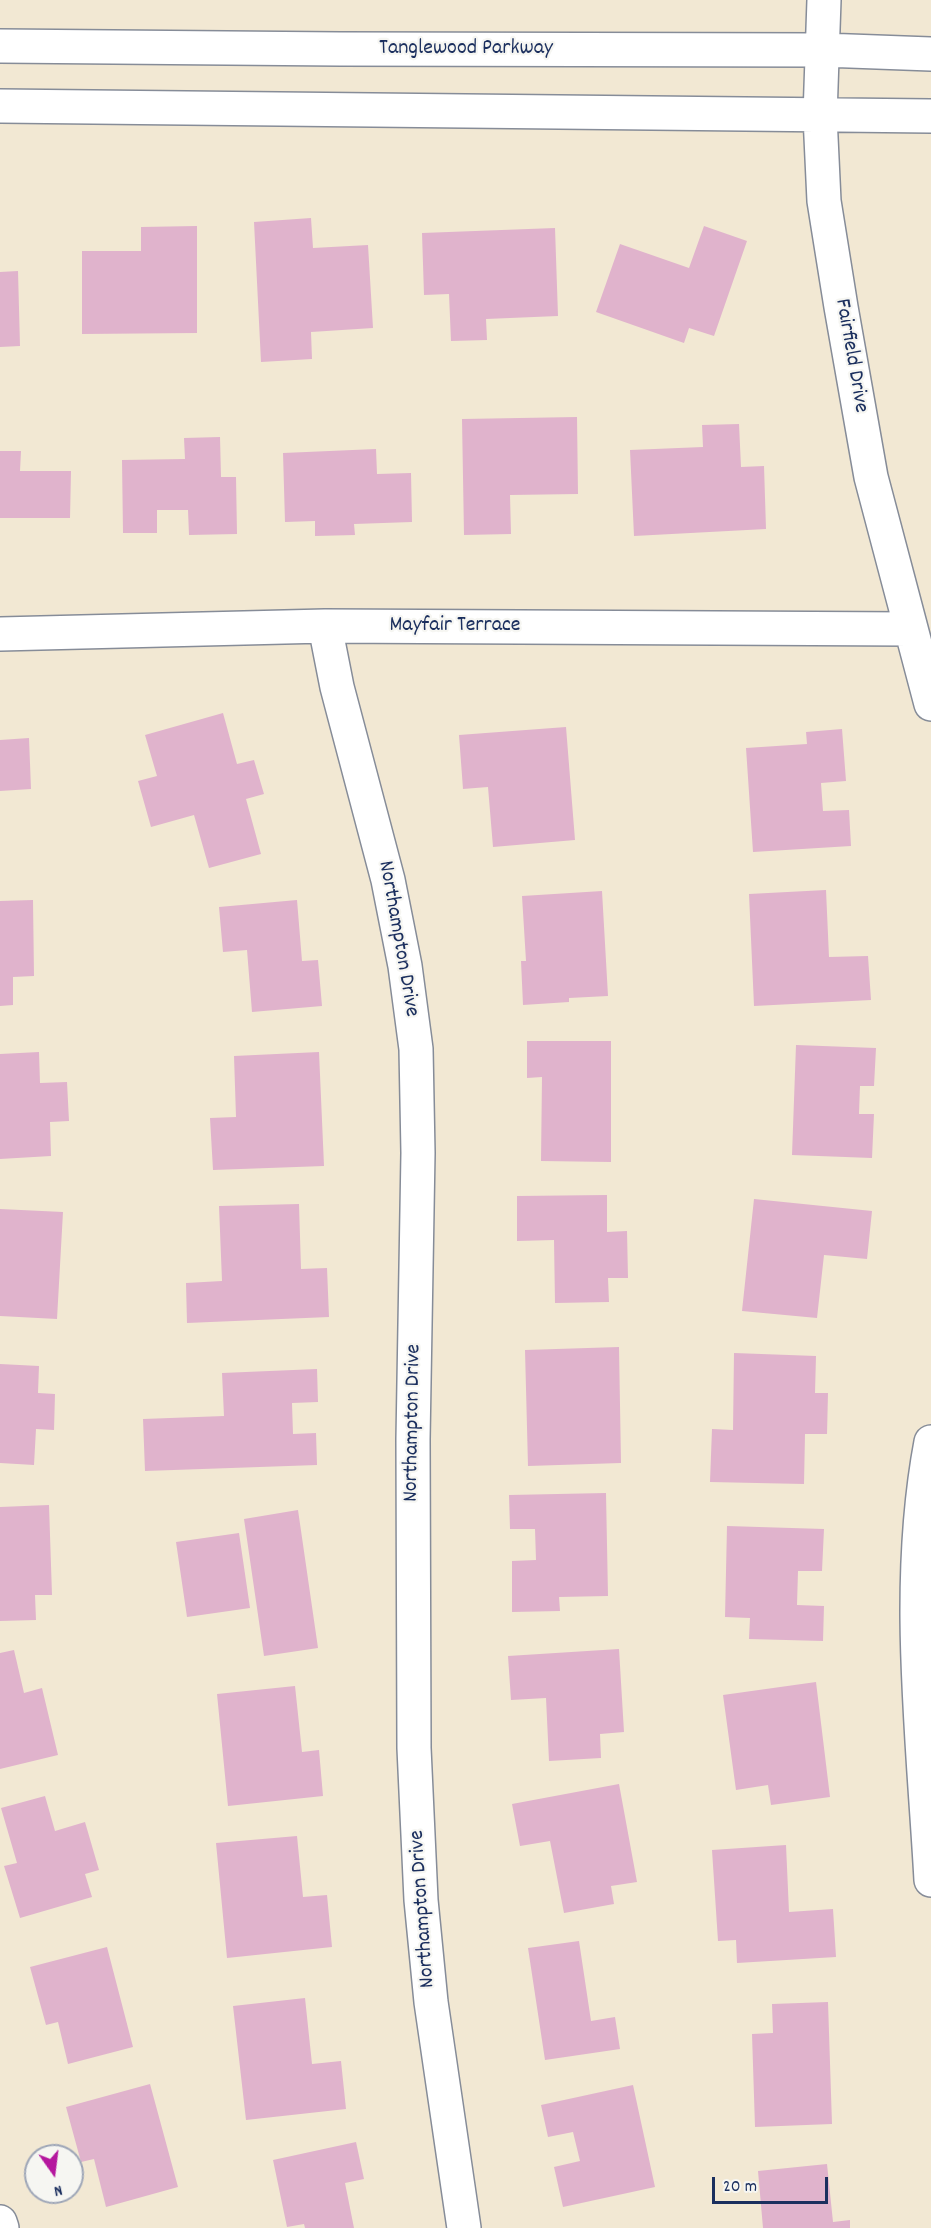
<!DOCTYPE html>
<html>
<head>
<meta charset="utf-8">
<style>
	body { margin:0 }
	#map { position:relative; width:931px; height:2228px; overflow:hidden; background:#f2e8d3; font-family:Dekko,sans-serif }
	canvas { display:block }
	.north { position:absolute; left:24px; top:2144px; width:60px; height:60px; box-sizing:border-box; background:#f6f6f2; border:2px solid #9ea6b7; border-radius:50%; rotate:166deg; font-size:16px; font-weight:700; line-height:24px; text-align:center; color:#1b2f5e }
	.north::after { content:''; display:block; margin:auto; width:21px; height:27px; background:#b5179e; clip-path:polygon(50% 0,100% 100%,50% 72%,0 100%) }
	.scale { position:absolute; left:712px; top:2177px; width:116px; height:27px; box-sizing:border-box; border:3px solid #1b2f5e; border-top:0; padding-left:8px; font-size:18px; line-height:21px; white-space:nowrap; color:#1b2f5e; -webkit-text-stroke:4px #f6f6f2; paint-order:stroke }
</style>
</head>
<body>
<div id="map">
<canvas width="931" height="2228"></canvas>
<div class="north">N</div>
<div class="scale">20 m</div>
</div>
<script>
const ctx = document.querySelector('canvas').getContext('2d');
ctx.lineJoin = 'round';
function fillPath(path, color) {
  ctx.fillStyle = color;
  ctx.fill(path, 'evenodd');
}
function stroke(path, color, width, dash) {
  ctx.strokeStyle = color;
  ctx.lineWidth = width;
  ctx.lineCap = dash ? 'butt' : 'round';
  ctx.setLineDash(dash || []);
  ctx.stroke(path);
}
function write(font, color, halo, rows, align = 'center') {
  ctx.font = font + ' Dekko,sans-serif';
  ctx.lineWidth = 4.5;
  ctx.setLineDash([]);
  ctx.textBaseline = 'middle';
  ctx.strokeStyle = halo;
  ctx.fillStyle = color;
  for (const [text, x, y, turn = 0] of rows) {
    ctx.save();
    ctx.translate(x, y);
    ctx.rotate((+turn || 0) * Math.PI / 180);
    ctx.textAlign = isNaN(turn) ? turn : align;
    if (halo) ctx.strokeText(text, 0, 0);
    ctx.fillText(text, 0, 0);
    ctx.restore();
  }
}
fillPath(new Path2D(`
	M311,218L313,248L368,245L373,328L311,332L312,359L261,362L254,222Z
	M197,226V333L82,334V251H141V227Z
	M704,226L747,241L714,336L689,328L684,343L596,312L620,244L689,268Z
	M555,228L558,316L486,319L487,340L451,341L449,294L424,295L422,233Z
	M18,271L20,346L0,347V272Z
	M577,417L578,494L510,495L511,534L464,535L462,419Z
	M739,424L741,467L764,466L766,529L634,536L630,450L703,447L702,425Z
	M220,437L221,477H236L237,534L189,535L188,510H157V533H123L122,460L185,459L184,438Z
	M376,449L377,474L411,473L412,522L354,524L355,535L315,536V521L285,522L283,453Z
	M0,451H21L20,471H71L70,518H0Z
	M223,713L237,764L254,760L264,794L246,799L261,854L209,868L194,815L151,827L138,781L157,776L145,735Z
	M566,727L575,840L493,847L488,787L463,789L459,735Z
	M842,729L846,781L821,783L823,811L849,810L851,846L753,852L746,748L807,744L806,732Z
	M29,738L31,789L0,791V740Z
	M826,890L829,957L868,956L871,1000L754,1006L749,894Z
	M602,891L608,996L569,998V1002L523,1005L521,961H526L522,896Z
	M33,900L34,976L13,977V1005L0,1006V901Z
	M297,900L302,961L318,960L322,1006L252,1012L247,950L223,952L219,907Z
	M527,1041H611V1162L541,1161L542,1077L527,1078Z
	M796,1045L876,1048L874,1086H860L859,1114H874L872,1158L792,1155Z
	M39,1052L40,1083L67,1082L69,1121L50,1122L51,1156L0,1159V1054Z
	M319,1052L324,1166L213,1170L210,1118L236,1117L234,1056Z
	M607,1195V1232L627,1231L628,1278H608L609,1302L555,1303L554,1240L517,1241V1196Z
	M754,1199L872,1211L867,1259L824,1255L817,1318L742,1311Z
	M299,1204L301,1269L327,1268L329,1317L187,1323L186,1283L222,1281L219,1206Z
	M0,1209L63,1212L57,1319L0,1316Z
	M619,1347L621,1463L528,1466L525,1350Z
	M734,1353L816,1356L815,1393H828L827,1434H805L804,1484L710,1482L712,1429L733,1430Z
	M0,1364L39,1366L38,1393L55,1394L54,1430L36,1429L34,1465L0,1463Z
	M317,1369L318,1402L292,1403L293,1434L316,1433L317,1465L145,1471L143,1419L224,1416L222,1373Z
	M606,1493L608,1596L559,1597L560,1611L512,1612V1561L536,1560L535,1529H510L509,1495Z
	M49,1505L52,1595H35L36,1620L0,1621V1507Z
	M298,1510L318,1648L264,1656L244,1519Z
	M727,1526L824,1529L822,1571H798L797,1605L824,1606L823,1641L749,1639L750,1618L725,1617Z
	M239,1533L250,1608L187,1617L176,1542Z
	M619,1649L624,1732L600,1734L601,1758L549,1761L546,1698L511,1700L508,1656Z
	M14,1650L24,1693L42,1688L58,1755L0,1769V1653Z
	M816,1682L830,1797L771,1805L768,1785L736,1790L723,1695Z
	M295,1686L302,1752L319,1750L323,1796L228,1806L217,1694Z
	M619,1784L637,1882L611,1886L614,1904L564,1913L550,1841L520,1846L512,1804Z
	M45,1796L55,1831L85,1822L99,1870L85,1874L92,1897L20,1918L4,1866L17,1863L1,1808Z
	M297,1836L303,1897L327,1895L332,1947L227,1958L216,1843Z
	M786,1845L789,1912L833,1909L836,1957L737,1963L736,1940L718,1941L712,1850Z
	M579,1941L591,2021L615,2017L620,2049L545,2060L528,1948Z
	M107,1947L133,2047L68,2064L58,2022L46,2025L30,1967Z
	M305,1998L312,2064L341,2061L346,2109L246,2120L233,2006Z
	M828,2002L832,2124L755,2127L752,2034L773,2033L772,2004Z
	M150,2084L178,2187L106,2207L94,2159L81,2162L66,2107Z
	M633,2085L655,2187L563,2207L554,2167L580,2161L573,2132L548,2137L541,2105Z
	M356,2142L364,2179L345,2183L354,2228H305L304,2224L287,2227L273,2160Z
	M827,2164L833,2222L850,2220V2228H763L758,2171Z`), '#e0b3cc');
const minor = new Path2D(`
	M824,0L820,116L824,201L841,307L871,477L931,704
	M0,46L340,49L823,50L931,54
	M0,106L931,116
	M325,626L337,687L388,880L405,966L416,1049L418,1153L413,1439L414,1748L421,1900L431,2002L464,2228
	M0,634L325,626L910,629
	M931,1442C904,1585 923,1736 931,1880
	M0,2222L2,2228`);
stroke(minor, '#868c98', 36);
stroke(minor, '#fff', 33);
write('22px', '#1b2f5e', '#f6f6f2', [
	["Tanglewood Parkway",466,50],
	["Fairfield Drive",850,356,80],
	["Mayfair Terrace",455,627],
	["Northampton Drive",397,939,80],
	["Northampton Drive",414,1423,-89],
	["Northampton Drive",424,1909,-94]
]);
</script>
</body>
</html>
